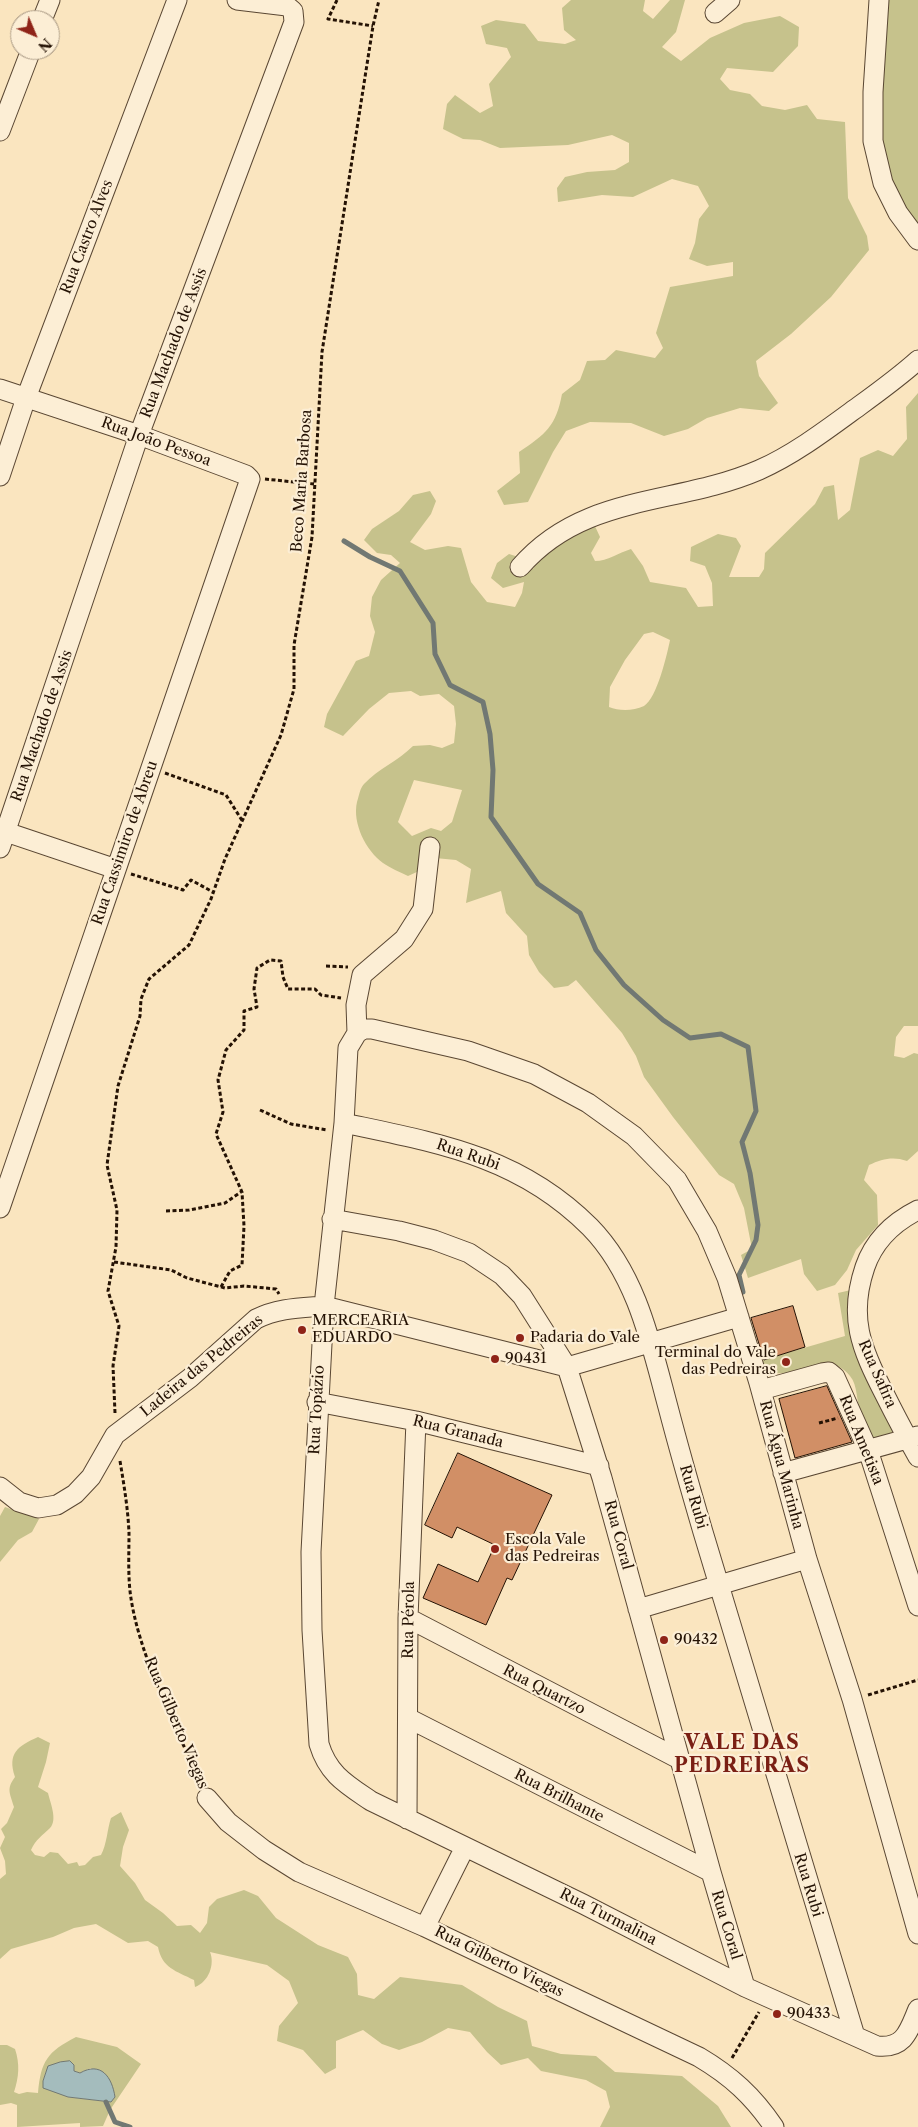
<!DOCTYPE html>
<html>
<head>
<meta charset="utf-8">
<style>
	body { margin:0 }
	#map { position:relative; width:918px; height:2127px; overflow:hidden; background:#fae5bf; font-family:"Libre Caslon Text",serif }
	canvas { display:block }
	.north { position:absolute; left:10px; top:10px; width:50px; height:50px; box-sizing:border-box; background:#fceed5; border:1px solid #a69681; border-radius:50%; rotate:135deg; font-size:14px; font-weight:700; line-height:20px; text-align:center; color:#241204 }
	.north::after { content:''; display:block; margin:auto; width:18px; height:22px; background:#8f2418; clip-path:polygon(50% 0,100% 100%,50% 72%,0 100%) }
</style>
</head>
<body>
<div id="map">
<canvas width="918" height="2127"></canvas>
<div class="north">N</div>
</div>
<script>
const ctx = document.querySelector('canvas').getContext('2d');
ctx.lineJoin = 'round';
function fillPath(path, color) {
  ctx.fillStyle = color;
  ctx.fill(path, 'evenodd');
}
function stroke(path, color, width, dash) {
  ctx.strokeStyle = color;
  ctx.lineWidth = width;
  ctx.lineCap = dash ? 'butt' : 'round';
  ctx.setLineDash(dash || []);
  ctx.stroke(path);
}
function write(font, color, halo, rows, align = 'center') {
  ctx.font = font + ' "Libre Caslon Text",serif';
  ctx.lineWidth = 4.5;
  ctx.setLineDash([]);
  ctx.textBaseline = 'middle';
  ctx.strokeStyle = halo;
  ctx.fillStyle = color;
  for (const [text, x, y, turn = 0] of rows) {
    ctx.save();
    ctx.translate(x, y);
    ctx.rotate((+turn || 0) * Math.PI / 180);
    ctx.textAlign = isNaN(turn) ? turn : align;
    if (halo) ctx.strokeText(text, 0, 0);
    ctx.fillText(text, 0, 0);
    ctx.restore();
  }
}
fillPath(new Path2D(`
	M571,0H645L643,11L653,19L670,0H685L676,32L662,47L681,61L710,38L744,23L780,16L799,27L798,46L773,72L727,68L720,79L730,90L750,94L762,106L785,110L807,105L817,119L845,122L848,198L867,236L869,250L831,297L791,334L756,361L759,376L778,403L769,411L740,408L707,418L688,429L664,436L631,423L590,422L566,431L553,452L528,502L504,505L497,491L520,473L519,452C546,434 556,426 562,394L580,380L587,361L605,360L616,350L655,358L663,348L656,333L670,287L733,276V262L707,266L689,259L695,243L699,219L709,206L698,186L672,179L633,197L602,195L558,202L557,188L565,177L587,172L615,170L629,162V143L612,135L568,145L500,148L480,140L463,139L443,129L447,104L455,95L480,113L493,106L489,84L511,57L507,48L486,44L481,26L496,20L525,24L538,41L565,44L576,40L564,30L562,8Z
	M885,0H918V230C910,216 899,201 893,187C869,128 881,61 885,0Z
	M918,393V1026H904L896,1037L894,1056L904,1058L914,1053L918,1054V1151L907,1161C893,1156 882,1159 869,1165L864,1180L877,1195L878,1225L856,1250L847,1270L835,1285L817,1291L804,1274L801,1259L748,1278L741,1255L752,1249L744,1208L734,1184L719,1175L673,1117L644,1077L636,1056L622,1033L576,980L568,986L554,988L539,972L529,955L527,936L506,913L501,891L466,903L471,869L456,860L435,858L419,871L408,876C400,872 390,868 383,863C366,851 352,823 357,802C359,796 360,788 364,784C378,769 398,761 413,746L430,745L442,748L454,743L456,724L454,706L439,694L420,696L411,691L389,693L369,709L343,736L324,727L327,714L356,661L369,656L375,632L370,616L372,597L381,580L400,563L391,555L377,553L364,540L372,529L399,511L413,495L430,491L436,501L431,514L410,542L425,550L448,546L461,548L471,582L487,602L515,607L522,593L524,582L503,588L491,578L497,563L509,554L525,559L533,569L549,534L558,522L570,533L594,524L600,537L591,553L595,561C608,561 618,553 631,549L643,566L650,582L686,588L698,607L713,606L712,583L705,566L690,561L691,547L718,534L736,538L741,546L729,577H759L764,569L765,553L815,504L824,487L834,485L838,520L850,510L860,458L878,450L893,456L907,439L906,407ZM653,632L670,640C667,655 657,698 644,706C633,711 619,711 609,707L610,687L625,660L644,634ZM414,780L462,790L452,822L441,831L431,828L412,836L398,822Z
	M851,1290L850,1325L854,1350L885,1406L894,1428L891,1434L873,1442C869,1432 864,1423 861,1413C856,1402 858,1385 850,1376C824,1342 782,1396 759,1361L845,1336L838,1293Z
	M5,1507L39,1519L32,1532L18,1540L0,1562V1516Z
	M38,1737L50,1743L46,1762L38,1787L48,1793C50,1802 58,1820 50,1828C42,1836 36,1839 31,1850L35,1855L44,1857L50,1852L58,1853L68,1864L77,1862L79,1866L85,1865L93,1857L101,1855C107,1844 107,1830 111,1818L121,1812L129,1830L123,1847L120,1866L135,1883L145,1900L163,1913L177,1926L191,1925L200,1933L207,1923L209,1907L217,1899L244,1890L258,1896L276,1918L318,1945L348,1957L357,1974L358,1995L374,1999L400,1977L462,1985L498,2007L527,2021L532,2046L561,2054L596,2056L615,2072L682,2076L718,2106L731,2127H600L610,2107L606,2091L586,2080L541,2071L528,2058L501,2065L487,2052L470,2032L448,2028L422,2042L399,2050L382,2044L363,2030L336,2041V2068L325,2074L303,2050L277,2041L279,2026L298,2003L289,1981L267,1965L210,1952C215,1964 209,1982 195,1987L194,1980C176,1971 162,1968 158,1947L148,1941L128,1943L96,1924L74,1928L53,1937L11,1949L0,1959V1879L6,1874L5,1861L0,1848L5,1837L1,1829L7,1823L14,1807C10,1793 6,1789 15,1777C7,1753 18,1746 38,1737Z
	M76,2037L117,2047L141,2064L110,2110L103,2126L80,2127V2123L17,2127V2105L11,2103L0,2105V2045H7L15,2049C20,2064 19,2077 14,2092L19,2094L27,2092L38,2093C41,2061 47,2052 76,2037ZM91,2068L111,2102L68,2097L43,2081L46,2072L74,2071L80,2073Z`), '#c6c28c');
const water = new Path2D(`
	M70,2061L74,2065V2071L80,2073C101,2061 112,2077 115,2097L111,2102L68,2097L43,2088V2081L48,2066L60,2062Z`);
fillPath(water, '#a4bcbd');
stroke(water, '#717873', 1);
stroke(new Path2D(`
	M344,541L370,557L400,571L433,623L435,654L450,685L483,702L490,734L493,770L491,817L538,884L580,913L596,950L624,985L663,1020L690,1038L721,1034L748,1047L756,1111L742,1142L750,1173L758,1225L756,1240L739,1275L743,1292
	M106,2102L115,2122L130,2127`), '#717873', 5);
const building = new Path2D(`
	M793,1306L805,1347L764,1360L751,1318Z
	M827,1386L852,1442L795,1458L779,1399Z
	M458,1453L552,1495L512,1580L507,1578L486,1625L423,1598L438,1564L478,1582L495,1545L457,1527L452,1538L425,1525Z`);
fillPath(building, '#d18f66');
stroke(building, '#241204', 1);
const minor = new Path2D(`
	M879,0L873,92V141L883,183L898,213L918,240
	M715,13L730,0
	M42,20L50,0
	M0,131L31,50
	M0,389L139,435L246,475L250,479L0,1208
	M0,476L26,398L177,0
	M520,567C584,493 676,506 759,470C793,455 825,431 855,409C877,393 898,378 918,360
	M0,830L116,869
	M0,848L139,435L294,22L293,11L287,6L237,0
	M357,1033L356,1005L362,975L404,939L423,909L430,847
	M344,1123C438,1143 519,1156 590,1227C637,1275 651,1344 668,1407C679,1449 691,1491 703,1532C753,1701 803,1869 855,2036
	M918,1210C894,1222 874,1241 865,1267C848,1317 861,1348 884,1393C895,1415 906,1436 918,1457
	M332,1219L399,1231L434,1240L469,1253L502,1275L522,1296L567,1367L602,1478L711,1872L745,1987
	M761,1390L822,1373L829,1372L835,1377L868,1450L918,1606
	M317,1402L416,1421L599,1466
	M783,1473L918,1436
	M0,1487L19,1502L38,1508L57,1505L75,1494L91,1477L115,1435L190,1378L256,1319C278,1308 299,1308 324,1306L567,1367L739,1317
	M638,1609L807,1559
	M408,1618L681,1760
	M408,1718L711,1872
	M207,1798L228,1822L264,1850L299,1872L425,1927L699,2057C731,2076 753,2096 774,2127
	M407,1819L408,1618L416,1421
	M425,1927L465,1847
	M918,1934L852,1699L807,1559L759,1383L727,1278L707,1231L677,1180L634,1136L588,1103L534,1074L468,1051L372,1029H364L357,1033L348,1048L344,1123L324,1306L311,1552L312,1630L319,1744C328,1774 346,1784 371,1801L583,1904L745,1987L877,2046C905,2049 909,2030 918,2009`);
stroke(minor, '#5a4733', 21);
stroke(new Path2D(`
	M337,0L328,19L373,26
	M265,479L314,484
	M165,773L226,795L243,822
	M131,874L183,890L191,880L213,892
	M326,966L348,967
	M260,1110L291,1124L327,1130
	M166,1211L189,1210L225,1203L241,1192
	M114,1262L171,1270L187,1278L225,1288L244,1286L276,1289L279,1294
	M221,1287L230,1271L242,1265L244,1226L242,1192L216,1134L223,1112L218,1080L226,1050L244,1030V1011L257,1007L254,989L257,968L270,960L281,961L283,977L288,989H315L321,995L341,998
	M115,1413L113,1366L119,1326L108,1291L116,1247L117,1210L107,1165L118,1086L140,1016L141,999L149,979L189,945L211,899L225,859L281,735L294,689V645L312,537L322,352L373,26L379,0
	M819,1423L838,1418
	M120,1461C124,1485 128,1509 129,1533C129,1552 128,1572 130,1591C137,1652 176,1727 201,1784
	M868,1695L918,1680
	M732,2058L759,2012`), '#241204', 3, [4, 2.5]);
stroke(minor, '#fceed5', 19);
for (const [x, y, r, color] of [
	[302,1330,5,"#8f2418"],
	[520,1338,5,"#8f2418"],
	[495,1359,5,"#8f2418"],
	[786,1362,5,"#8f2418"],
	[495,1549,5,"#8f2418"],
	[664,1640,5,"#8f2418"],
	[777,2014,5,"#8f2418"]
]) {
  const dot = new Path2D();
  dot.arc(x, y, r, 0, 2 * Math.PI);
  ctx.fillStyle = color;
  ctx.fill(dot);
  stroke(dot, '#fceed5', 2);
}
write('15px', '#241204', '#fceed5', [
	["Rua Castro Alves",87,237,-69],
	["Rua Machado de Assis",174,343,-69],
	["Rua João Pessoa",156,442,20],
	["Beco Maria Barbosa",302,481,-86],
	["Rua Machado de Assis",42,726,-71],
	["Rua Cassimiro de Abreu",125,843,-71],
	["Rua Rubi",468,1155,19],
	["Ladeira das Pedreiras",202,1366,-39],
	["Rua Safira",877,1374,66],
	["Rua Topázio",317,1410,-87],
	["Rua Granada",458,1432,14],
	["Rua Ametista",861,1440,68],
	["Rua Água Marinha",781,1465,75],
	["Rua Rubi",693,1497,74],
	["Rua Coral",618,1535,75],
	["Rua Pérola",409,1620,-89],
	["Rua Quartzo",544,1690,27],
	["Rua Gilberto Viegas",176,1723,67],
	["Rua Brilhante",559,1796,27],
	["Rua Rubi",808,1885,73],
	["Rua Turmalina",608,1917,27],
	["Rua Coral",726,1925,73],
	["Rua Gilberto Viegas",499,1962,26]
]);
write('15px', '#241204', '#fceed5', [
	["MERCEARIA",312,1321],
	["EDUARDO",312,1338],
	["Padaria do Vale",530,1338],
	["Terminal do Vale",776,1353,"right"],
	["das Pedreiras",776,1370,"right"],
	["90431",505,1359],
	["Escola Vale",505,1540],
	["das Pedreiras",505,1557],
	["90432",674,1640],
	["90433",787,2014]
], 'left');
ctx.letterSpacing = '1px';
write('bold 20px', '#7a1f14', '#fceed5', [
	["VALE DAS",742,1743],
	["PEDREIRAS",742,1766]
]);
ctx.letterSpacing = '0px';
</script>
</body>
</html>
